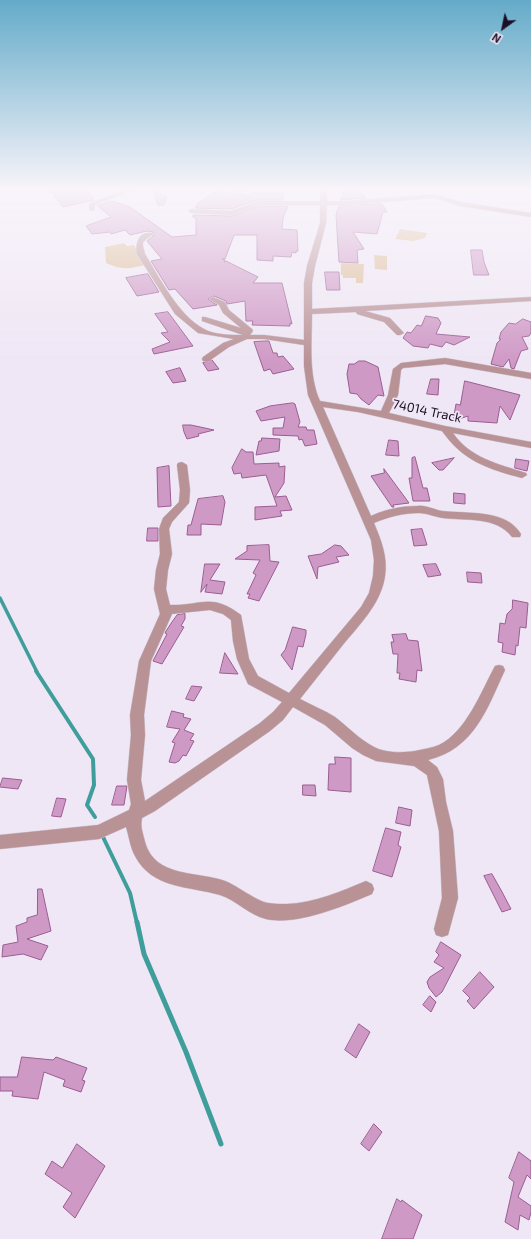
<!DOCTYPE html>
<html>
<head>
<meta charset="utf-8">
<style>
	body { margin:0 }
	#map { position:relative; width:531px; height:1239px; overflow:hidden; background:#efe7f5; font-family:"Exo 2",sans-serif }
	canvas { display:block }
	.north { position:absolute; left:483px; top:8px; width:40px; height:40px; -webkit-text-stroke:3px #efe7f5; paint-order:stroke; rotate:213deg; font-size:11px; font-weight:700; line-height:16px; text-align:center; color:#1d0d26 }
	.north::after { content:''; display:block; margin:auto; width:14px; height:18px; background:#1d0d26; clip-path:polygon(50% 0,100% 100%,50% 72%,0 100%) }
</style>
</head>
<body>
<div id="map">
<canvas width="531" height="1239"></canvas>
<div class="north">N</div>
</div>
<script>
const ctx = document.querySelector('canvas').getContext('2d');
ctx.lineJoin = 'round';
function fillPath(path, color) {
  ctx.fillStyle = color;
  ctx.fill(path, 'evenodd');
}
function stroke(path, color, width, dash) {
  ctx.strokeStyle = color;
  ctx.lineWidth = width;
  ctx.lineCap = dash ? 'butt' : 'round';
  ctx.setLineDash(dash || []);
  ctx.stroke(path);
}
function write(font, color, halo, rows, align = 'center') {
  ctx.font = font + ' "Exo 2",sans-serif';
  ctx.lineWidth = 3.5;
  ctx.setLineDash([]);
  ctx.textBaseline = 'middle';
  ctx.strokeStyle = halo;
  ctx.fillStyle = color;
  for (const [text, x, y, turn = 0] of rows) {
    ctx.save();
    ctx.translate(x, y);
    ctx.rotate((+turn || 0) * Math.PI / 180);
    ctx.textAlign = isNaN(turn) ? turn : align;
    if (halo) ctx.strokeText(text, 0, 0);
    ctx.fillText(text, 0, 0);
    ctx.restore();
  }
}
fillPath(new Path2D(`
	M400,229L427,233L425,238L413,241L395,239Z
	M124,243L127,246L134,245L145,265C128,269 122,270 106,263L105,247Z
	M374,255L387,256V270L375,269Z
	M341,263L364,264L363,283H356V278H343V275H341Z`), '#dcbb93');
stroke(new Path2D(`
	M0,598L37,672`), '#3f9e9b', 3.5);
stroke(new Path2D(`
	M36,671L93,759L94,785L87,805L95,817
	M103,837L130,893L137,923`), '#3f9e9b', 4);
stroke(new Path2D(`
	M137,922L144,954L186,1052L221,1144`), '#3f9e9b', 5);
const building = new Path2D(`
	M154,190L167,197L164,205H158Z
	M345,190H358L366,198L341,200Z
	M217,191L252,196V193H283V200H257L231,209L195,208L198,203Z
	M88,192L94,200L63,207L54,196Z
	M112,201L130,207L172,237L196,235V218L193,217V215L232,216L259,206H288L283,218L282,229L297,230L298,251H296V253L292,252L291,257L273,256V261L257,260V235H234L225,259H222L225,260L224,262L226,261L258,277L253,283H282L292,324L290,323V326L252,325L253,321H246L245,301L227,304L226,301L214,296L208,299L217,305L193,309L175,289L169,290L151,261L162,259L147,241L153,236V232L147,231L130,235L125,230L111,234L110,232L92,234L86,226L111,217L98,206Z
	M382,204L387,212H383L377,234L353,232L364,249L357,250L358,263L339,262L336,215L339,206Z
	M471,250H482L484,262L489,275H474Z
	M325,272H339L340,290H327Z
	M148,274L159,292L137,296L126,278Z
	M168,312L193,346L154,354L152,349L170,342L161,333L168,332L155,314Z
	M426,316L438,318L441,323L436,334L470,337L454,345L446,342L442,347L430,344L428,348L413,346L403,338L407,332L411,333L417,325L421,326Z
	M523,319L531,322V333L529,336L522,337L528,349L521,351L514,369L511,368L509,359L503,367L491,364L497,343L501,339H499L501,332L509,323L515,324Z
	M265,341H269L273,353H277L278,357L283,356L294,369L273,374L270,369L264,371L254,342Z
	M212,360L219,369L208,371L203,363Z
	M359,361H365L378,367L384,396L378,395L369,405L361,399L357,394L350,393L347,374L349,364H354Z
	M180,368L186,381L173,383L166,372Z
	M431,379H439L438,395L427,394Z
	M465,381L520,395L510,420L500,406L497,423L468,421V416L453,421L456,404L460,405Z
	M293,403L295,404L300,422L298,427H306L307,430H314L317,444L305,446L302,439L299,440L298,436L273,435V428H283L285,417L261,421L256,411L270,406Z
	M183,425H191L214,430L198,434L199,436L187,439L184,432Z
	M262,438L280,439L279,451L256,455L259,441H261Z
	M389,440L398,441L399,456L386,455Z
	M242,449L246,452H253L254,464L279,463V467L285,466L284,483L275,497L286,496L292,510L280,511L282,516L255,520V507L277,506L266,475L242,478L241,473L234,474L232,468Z
	M415,457L423,488H427L430,501H413L409,478H412V458Z
	M454,458L443,470H439L432,463Z
	M516,459L529,461L527,471L515,468Z
	M169,466L171,506L158,507L157,468Z
	M384,469L409,503L393,505L394,507H392L371,476L384,473Z
	M454,493L465,494V504L454,503Z
	M223,496L225,502L221,525L201,524V535H187L188,525H191L198,499Z
	M148,528H158V541H147Z
	M422,529L427,545L414,546L411,530Z
	M269,545L270,561L279,562L259,601L248,598L250,594H247L256,575L253,573L260,560L235,559L247,551V546Z
	M335,545L341,546L349,555L336,557L339,562L318,567L317,579L308,556L321,554Z
	M205,564H220L210,580L225,582L222,594L205,592L207,584L201,592Z
	M436,564L441,575L428,577L423,565Z
	M467,572L481,573L482,583L468,582Z
	M513,600L528,603L526,628L520,627L518,646L516,645L515,655L502,652L503,643L498,642L500,623L505,624L507,614L512,609Z
	M185,614V619L181,626L184,627L162,664L153,661L167,634L165,633L166,631L172,622L177,615Z
	M293,627L306,630V634L303,647L298,646L292,670L281,655L285,650Z
	M406,634L408,640L418,641L422,671L417,670L416,682L399,679L400,673H397L398,654H393L391,642H394L392,635Z
	M225,653L238,674L220,673Z
	M192,686L202,687L194,701L186,699Z
	M172,711L184,714L183,717L191,719L184,730L194,734L190,740L194,741L186,756L183,755L179,761L175,763L169,762L175,743L172,742L180,729L167,727Z
	M335,757L351,758V792L328,790L329,764H335Z
	M3,778L22,780L18,789L0,787Z
	M303,785H315L316,796L303,795Z
	M117,786H127L124,805H112Z
	M57,798L66,799L61,817L52,816Z
	M399,807L412,810L410,826L396,823Z
	M386,828L401,832L398,845L401,847L392,877L373,871Z
	M492,874L501,890L511,909L502,912L484,876Z
	M38,889H42L51,931L27,939L48,946L41,960L23,954L2,957L3,945L18,942L16,926L27,922V918L37,915Z
	M441,942L461,955L442,992L436,997L429,988L427,982L430,977L444,968L434,962L439,955L436,952Z
	M480,972L494,987L474,1009L467,1001L470,998L463,991Z
	M430,996L436,1002L431,1012L423,1005Z
	M359,1024L370,1032L356,1058L345,1050Z
	M22,1057L53,1060L56,1057L87,1068L82,1080L85,1081L81,1092L63,1086L65,1080L44,1072L38,1099L12,1096L13,1091H0V1077H17Z
	M374,1124L382,1132L369,1151L361,1144Z
	M77,1144L105,1166L75,1218L63,1207L72,1193L45,1174L52,1161L62,1168Z
	M519,1152L531,1161V1179L527,1175L518,1197L531,1206V1212L529,1220L520,1215L518,1230L505,1222L514,1182L509,1178Z
	M397,1199L401,1202L402,1200L422,1215L413,1239H382Z`);
fillPath(building, '#cf99c6');
stroke(building, '#9a5d91', 1);
const minor = new Path2D(`
	M62,190H89L86,192L53,194L50,192L53,190Z
	M126,190H134L95,205L94,211L89,210L90,203Z
	M232,190H250C246,193 236,193 232,190Z
	M321,190H327V201H347L434,194L461,202L531,213V217L460,206L434,198L347,205H327L326,223L315,266L312,283V309L531,297V301L365,311L390,318L404,333L400,335H397L384,322L357,314L356,312L312,314C312,342 308,374 320,401L381,411L388,395L393,369L401,363L445,358L531,373V379L445,364L403,368L401,370L398,395L389,413L445,426L531,442V448L453,433C470,458 498,464 526,473L527,475L522,478C488,469 463,461 442,431L358,412L323,407L371,516C386,509 402,506 418,506C426,505 435,510 442,511C468,514 506,509 521,534L520,537H512C496,516 467,521 443,518C435,517 427,513 419,513C403,513 388,517 374,523C381,540 388,557 385,576C381,604 359,625 342,646C328,664 314,681 300,699C311,705 324,710 335,717C348,727 359,739 374,747C385,753 403,753 415,751C423,749 432,748 439,745C466,732 481,692 495,666L499,665L503,666L505,670C487,709 474,749 428,760L437,767L443,779L446,802L453,831L458,898L448,935L442,937L436,935L434,929L442,898L439,831L427,775L414,766L376,761L363,755L352,748L325,725L293,707L283,720L270,731L155,811L142,818C140,827 143,833 145,842C155,878 197,871 225,881C238,886 256,901 268,903C274,904 281,904 287,904C314,903 342,891 366,881L372,884L374,889L372,894C344,906 296,926 266,919C249,915 236,900 220,895C189,886 152,889 135,856C130,847 129,836 126,827L99,839L0,849V835L98,825L129,810L131,804L127,780L131,735L130,715L139,661L160,614L154,589L156,570L160,554L159,529L163,518L179,502L180,490L177,465L178,463L182,462L187,465L190,490L189,503L172,522L169,529L172,554L168,570L166,589L170,605C201,606 211,592 241,615L249,659L258,676L289,693L361,607L369,593L373,576L374,560L371,540L308,395L304,366V345L264,339H247L229,347L209,361H203L202,359L203,357L223,343L234,339L198,333L175,314L137,254C135,243 139,231 152,233V235L143,242V246L145,254C160,278 178,315 204,329C214,335 232,335 243,335L202,321V317H205L241,328L223,313L219,305L209,299L213,297L225,302L229,310L252,329L253,331L250,335H264L304,340V283L307,266L320,223V205H259L232,215L191,213L188,211L191,209L231,211L258,201H320ZM210,610L223,614L231,620L233,641L237,659L248,684L282,702L273,712L260,723L145,801L141,780L145,735L144,715L151,661L172,614Z`);
stroke(minor, '#cdc4d4', 1);
fillPath(minor, '#b99296');
const sky = ctx.createLinearGradient(0, 0, 0, 363);
sky.addColorStop(0, '#64abc9');
sky.addColorStop(0.52, '#f8f4fa');
sky.addColorStop(1, '#f8f4fa00');
ctx.fillStyle = sky;
ctx.fillRect(0, 0, 531, 363);
write('13px', '#1d0d26', '#efe7f5', [
	["74014 Track",427,411,12]
]);
</script>
</body>
</html>
